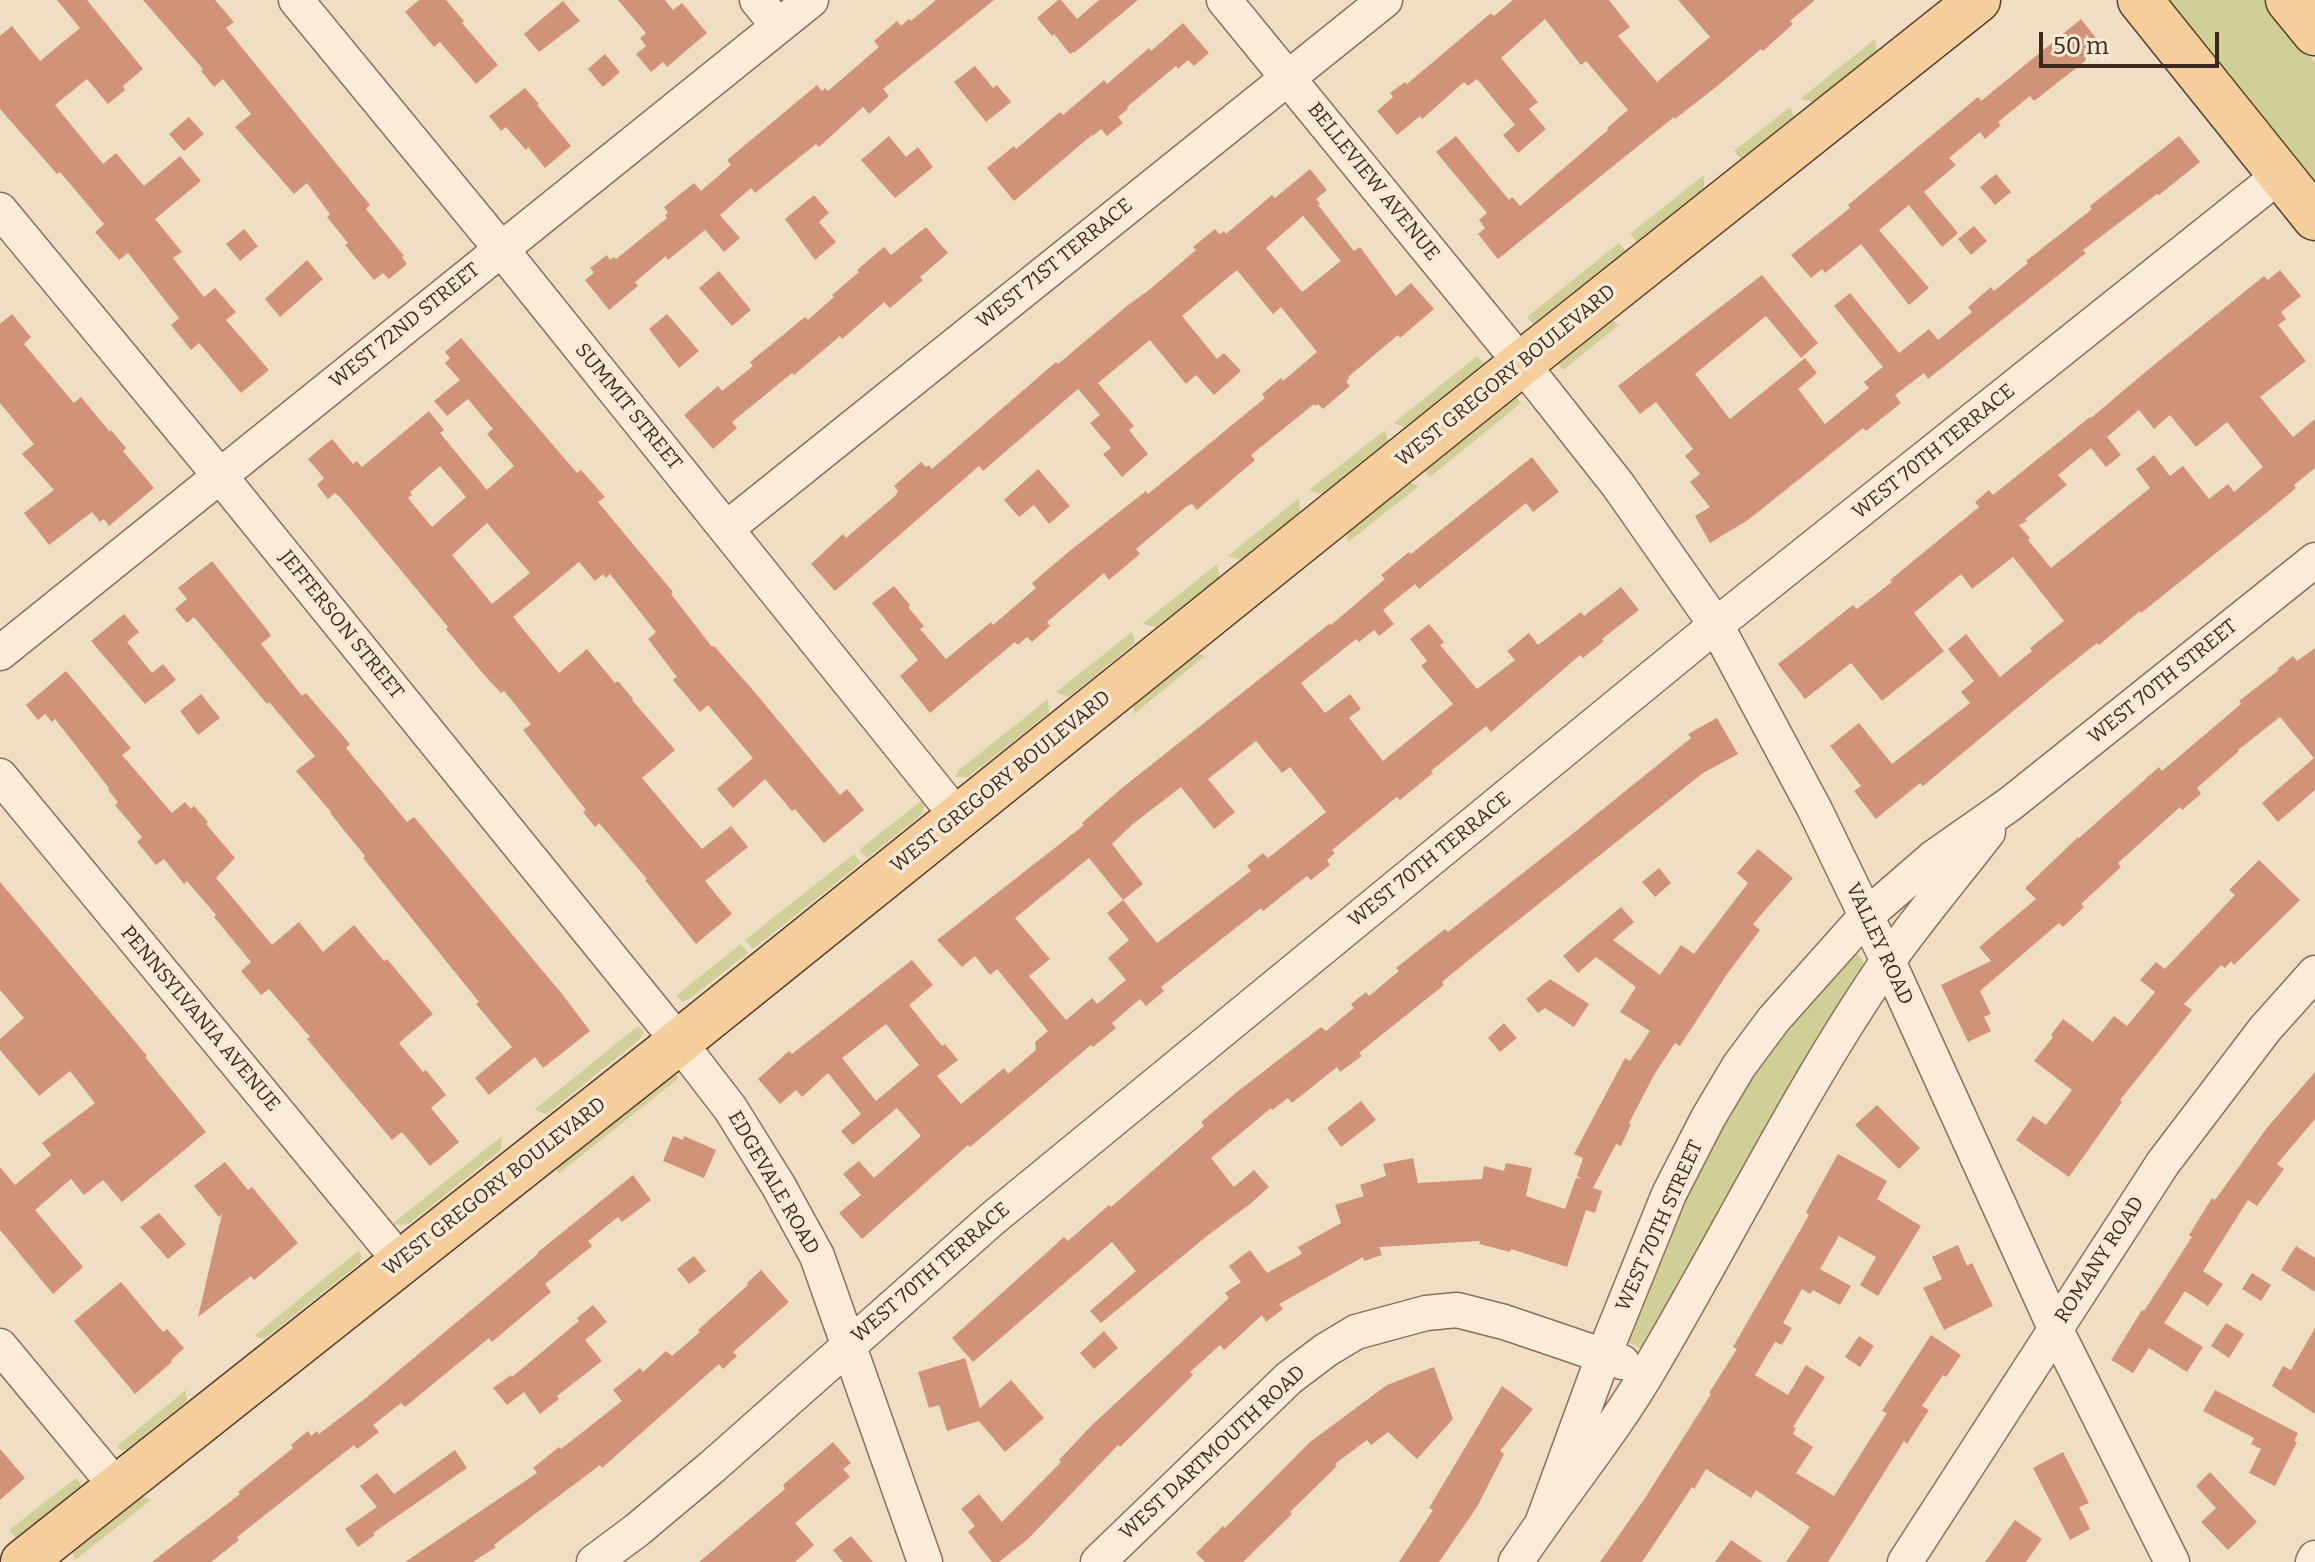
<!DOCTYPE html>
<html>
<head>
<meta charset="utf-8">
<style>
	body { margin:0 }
	#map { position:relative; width:2315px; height:1562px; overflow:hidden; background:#f0dec4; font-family:Bitter,serif }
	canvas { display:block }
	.scale { position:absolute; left:2039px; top:32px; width:180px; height:36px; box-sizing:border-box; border:4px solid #3b291e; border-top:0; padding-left:10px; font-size:24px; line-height:28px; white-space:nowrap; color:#3b291e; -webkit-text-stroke:6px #f7e9d4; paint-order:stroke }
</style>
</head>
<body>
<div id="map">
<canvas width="2315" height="1562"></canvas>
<div class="scale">50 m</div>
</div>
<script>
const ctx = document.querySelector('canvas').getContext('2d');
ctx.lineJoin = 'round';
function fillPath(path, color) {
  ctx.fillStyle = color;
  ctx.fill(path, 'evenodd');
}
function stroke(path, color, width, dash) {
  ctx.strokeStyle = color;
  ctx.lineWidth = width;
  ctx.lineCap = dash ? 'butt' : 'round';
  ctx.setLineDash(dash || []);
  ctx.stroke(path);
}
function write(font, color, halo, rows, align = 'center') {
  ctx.font = font + ' Bitter,serif';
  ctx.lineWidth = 7;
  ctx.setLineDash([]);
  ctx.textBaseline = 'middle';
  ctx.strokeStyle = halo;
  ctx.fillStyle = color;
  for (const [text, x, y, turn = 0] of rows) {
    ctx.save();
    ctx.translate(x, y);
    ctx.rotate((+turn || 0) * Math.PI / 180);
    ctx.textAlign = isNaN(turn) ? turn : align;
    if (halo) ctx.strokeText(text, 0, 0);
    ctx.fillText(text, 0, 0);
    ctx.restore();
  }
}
fillPath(new Path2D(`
	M2166,0H2264L2315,63V184Z
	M1875,39L1877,51L1813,102L1800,99Z
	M1790,107L1794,116L1741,159L1734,151Z
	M1704,175V189L1637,242L1630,234Z
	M1619,243L1626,251L1533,324L1527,317Z
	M1610,319L1619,325L1563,370L1558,365L1561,358Z
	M1477,356L1485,364L1406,428L1394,423Z
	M1515,395L1521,403L1430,477L1423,469Z
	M1385,430L1388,440L1386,444L1324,493L1320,494L1309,490Z
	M1409,482L1419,486L1348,542L1346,530Z
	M1299,498L1300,512L1241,560L1228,556Z
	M1217,564L1220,577L1156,627L1142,624Z
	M1132,632L1135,643L1069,697L1056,692Z
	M1197,653L1205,656L1134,714L1133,700Z
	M1048,699L1049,713L968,777H955L959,770Z
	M927,799L921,815L867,858L859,850L921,801Z
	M854,854L861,863L753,949L745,940Z
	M741,944L748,953L691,998L682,1002L677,995Z
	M1855,952C1863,959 1865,962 1863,972L1648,1346L1641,1348L1631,1344L1626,1338L1674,1212L1752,1068Z
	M638,1026L644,1032L640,1039L547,1114L534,1110Z
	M671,1069L679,1078L558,1174L557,1166Z
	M502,1136L501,1150L409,1224L391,1225Z
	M358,1251L362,1256L360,1263L264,1339L254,1336Z
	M186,1390L187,1401L126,1450H121L117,1446Z
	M76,1478L81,1483L80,1487L16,1538L9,1530Z
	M142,1496L151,1500L75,1560L73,1556L74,1547Z`), '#cfcf97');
fillPath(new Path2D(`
	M57,0H87L143,69L123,86L125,90L108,104L87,79L55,105L103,164L116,153L144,186L180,156L201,181L155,219L182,252L173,258L204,297L215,288L236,312L226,320L269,370L241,393L199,343L191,350L171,325L179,318L128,253L119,260L95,232L104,224L60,172L57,174L0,109V36L12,26L40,61L80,28Z
	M143,0H215L234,22L226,28L370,205L366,209L404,256L402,257L407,264L389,279L383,273L374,280L345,245L348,243L327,217L330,214L307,183L294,194L235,127L251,114L223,79L214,87L201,71L203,69Z
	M419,0H446L464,21L462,23L498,65L476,84L440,42L434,47L405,12Z
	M618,0H665L673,10L682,3L707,33L667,67L663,62L651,72L636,54L646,46L640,38L646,33Z
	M936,0H994L883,89L889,96L869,114L863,107L819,147L816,144L755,193L751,188L720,215L740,238L724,252L705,230L668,260L666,256L635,282L638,286L609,310L585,280L594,273L590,268L607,255L610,260L614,257L616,259L667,218L665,215L668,213L664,207L694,183L701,191L731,165L727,160L817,85L822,91L825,88L828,91L879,47L874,41L897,21L901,26L909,19L911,21Z
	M1058,0H1061L1077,19L1099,0H1138L1074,53L1073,52L1070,54L1054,34L1052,36L1037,18Z
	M1513,0H1609L1630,27L1618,36L1657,82L1710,37L1678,0H1815L1790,21L1793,24L1763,51L1761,49L1721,83L1675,119L1674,117L1498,259L1478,234L1485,228L1479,220L1487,213L1436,152L1456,136L1509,200L1512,197L1520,206L1608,130L1607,128L1628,110L1586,61L1581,65L1545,19L1501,58L1538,102L1529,109L1546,129L1518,153L1503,135L1515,125L1477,79L1468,86L1464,82L1422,119L1420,116L1397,135L1377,111L1393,97L1390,93L1405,82L1407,84L1491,13L1494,16Z
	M563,1L580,21L539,52L524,34Z
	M2081,19L2103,47L2034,101L2030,96L1998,122L2001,125L1985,139L1980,132L1949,158L1956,165L1924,192L1958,233L1942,247L1909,205L1879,230L1929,288L1909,305L1861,244L1825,273L1822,269L1811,278L1791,255L1850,208L1848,205L1978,97L1981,101Z
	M1183,23L1209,53L1194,66L1188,60L1178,69L1176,66L1127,107L1128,109L1118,117L1123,123L1107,136L1101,129L1093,136L1092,135L1014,201L987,168L1014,146L1016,149L1060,112L1063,115L1104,80L1107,84L1149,48L1151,51Z
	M605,54L620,72L603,87L588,69Z
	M975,66L993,88L997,85L1011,102L986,122L954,82Z
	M525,88L539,104L537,105L571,146L545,168L528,147L526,150L506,127L501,131L489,116Z
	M189,117L204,134L184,151L169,134Z
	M889,136L906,157L918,147L933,167L895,198L861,160Z
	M2179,136L2200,162L2159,195L2157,194L2083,250L2086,253L1928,379L1924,373L1895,395L1901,403L1866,431L1863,428L1748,520L1710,543L1695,516L1710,507L1690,482L1700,474L1685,456L1693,449L1656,402L1640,414L1618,386L1762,275L1818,343L1801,358L1766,316L1695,374L1730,419L1805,358L1817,373L1798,389L1825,424L1869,388L1864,382L1883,367L1834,306L1850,293L1899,353L1929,329L1938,340L1972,312L1968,307L1991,287L1994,291L2028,263L2026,261L2092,209L2090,206Z
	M1310,169L1327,190L1316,199L1320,204L1318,205L1354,251L1360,247L1396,296L1411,283L1434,309L1400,338L1398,335L1348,377L1349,379L1346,381L1350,386L1323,409L1318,404L1315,406L1314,404L1251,455L1255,460L1197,510L1192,504L1187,506L1136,549L1140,554L1109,580L1104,573L1047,622L1050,626L1032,642L1027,637L1018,645L1015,642L930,713L900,676L918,660L872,603L894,586L910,605L908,607L924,626L920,629L946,659L991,622L993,625L1036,588L1032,583L1072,549L1146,491L1148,494L1265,398L1262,394L1281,378L1283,381L1317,352L1281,307L1273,314L1237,270L1182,316L1217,359L1224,353L1241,371L1214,395L1196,375L1186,384L1150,340L1098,383L1134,426L1129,430L1148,454L1122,477L1103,454L1111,448L1090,423L1100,415L1078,389L983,471L979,466L835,591L811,564L843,534L846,538L895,496L898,491L894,486L921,462L926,467L929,465L932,469L1056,362L1058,364L1127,306L1149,290L1196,250L1193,247L1215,229L1220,234L1224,231L1226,234L1272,195L1275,198ZM1303,216L1341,261L1302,292L1266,248Z
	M1996,174L2011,192L1995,205L1980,187Z
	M814,195L829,213L819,222L836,242L815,260L785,219Z
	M1974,226L1987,241L1971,255L1958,239Z
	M926,227L948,253L920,277L923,280L890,308L884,302L882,304L842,339L840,336L794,375L792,373L732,422L737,428L713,449L684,415L718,386L722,391L753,366L750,362L805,317L808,320L834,297L832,295L859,272L857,270L884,247L891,255Z
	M244,229L258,246L240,261L226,244Z
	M307,260L323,279L280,317L265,299Z
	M2280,270L2301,296L2281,312L2286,319L2278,325L2306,361L2260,397L2293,437L2315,419V468L2294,485L2296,488L2265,514L2141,613L2140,611L2099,645L2097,643L2054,677L1923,786L1920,783L1876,819L1854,791L1861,786L1830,746L1859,723L1892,764L1970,703L1961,692L1974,681L1948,649L1966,634L2000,677L2032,651L2030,648L2064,621L2013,557L1972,589L1961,574L1914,613L1944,651L1882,701L1851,663L1805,699L1778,664L1853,605L1857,609L1892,582L1890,580L1979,507L1975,502L1989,490L1993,495L2090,417L2091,418L2149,369L2264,276L2268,280ZM2139,410L2154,429L2170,415L2196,447L2227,422L2263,467L2234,492L2228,484L2209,499L2183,466L2170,476L2154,455L2136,469L2150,488L2051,568L2028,540L2030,538L2019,525L2027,521L2025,519L2067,485L2058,475L2091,448L2106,467L2121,455L2107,437Z
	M719,271L751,310L732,326L699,288Z
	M12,314L31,337L24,344L74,403L81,397L110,432L111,430L126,448L123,451L127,456L154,488L109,526L104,519L100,522L92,512L49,545L24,513L54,490L22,454L34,444L0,403V324Z
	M667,314L699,351L679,368L649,329Z
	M461,338L577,473L581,470L605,497L598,502L673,592L671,594L712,647L714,646L752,689L840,795L847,789L864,810L824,843L795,809L792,811L765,779L733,808L717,789L753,758L708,705L700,712L673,680L677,677L648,639L656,632L610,574L606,578L603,574L595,581L579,562L513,617L559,673L587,649L615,683L618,681L633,699L632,700L675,750L642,778L702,849L731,826L748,847L705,881L732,914L696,944L645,880L647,879L599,823L595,827L583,812L586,810L523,730L531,724L504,691L501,693L485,676L446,629L448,627L340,497L335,493L328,499L317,485L324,478L308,459L332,439L353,464L357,461L362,467L429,411L444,430L440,433L487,490L514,466L487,434L493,429L468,399L447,416L434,401L460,380L445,363L450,358L445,352ZM440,466L466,497L432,527L408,498L412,495L410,492ZM487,523L530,573L492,604L452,555Z
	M1532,457L1559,492L1533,512L1526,503L1419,589L1415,584L1383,610L1394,624L1379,636L1374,630L1359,642L1356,639L1301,683L1325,713L1350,694L1361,709L1349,718L1383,761L1453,704L1421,666L1427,661L1410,639L1429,624L1444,642L1440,645L1477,689L1515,660L1507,651L1529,633L1538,645L1581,612L1584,616L1621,587L1639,610L1602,639L1604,641L1583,658L1580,655L1491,732L1486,726L1431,771L1433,773L1400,800L1397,797L1332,850L1335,853L1327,860L1330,865L1311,880L1307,876L1263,911L1261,908L1161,987L1164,991L1146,1006L1140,999L1112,1023L1116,1028L1093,1047L1091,1045L970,1147L968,1145L862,1239L839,1213L861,1195L843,1174L859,1161L874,1178L921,1136L897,1108L853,1145L841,1131L861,1114L828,1073L802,1097L796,1090L780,1104L758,1079L789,1051L792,1054L912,960L933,985L909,1005L942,1046L945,1044L958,1060L937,1076L961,1104L1004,1068L1008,1074L1036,1050L1035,1042L1048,1031L997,969L990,975L975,956L962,967L937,940L1084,825L1082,823L1122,788L1329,624L1331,625L1385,579L1381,575L1409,552L1411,554ZM1256,741L1282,773L1290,767L1326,812L1268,858L1263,853L1247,866L1251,871L1157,943L1123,900L1143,884L1112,844L1133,824L1181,787L1214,829L1235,812L1208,779ZM1089,858L1123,900L1107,913L1129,940L1108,958L1126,980L1097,1004L1092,998L1066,1020L1029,976L1050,959L1015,918ZM886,1024L919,1065L876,1101L842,1058Z
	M1038,469L1070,506L1049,524L1034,505L1019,517L1004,500Z
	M212,561L268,631L271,636L261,644L302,696L306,693L350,744L346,748L407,822L414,817L562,994L590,1031L543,1068L535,1057L489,1095L475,1078L512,1047L476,1004L479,1002L363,858L365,856L330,813L331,812L296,771L315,756L269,702L267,704L194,617L187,623L175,609L187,599L178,588Z
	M124,614L139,632L127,642L152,673L163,664L176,680L145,704L91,641Z
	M2315,648V790L2278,822L2262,803L2314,758L2280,717L2238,750L2239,751L2197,788L2201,794L2182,810L2180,807L2118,863L2121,867L2081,904L2084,907L2063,927L2059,923L1980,991L1991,1014L1984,1017L1991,1031L1968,1042L1941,985L1991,961L1979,947L2036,899L2025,888L2078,837L2079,838L2159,767L2162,771L2241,704L2239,701L2279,670L2277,669L2293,656L2297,661Z
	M66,671L131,748L122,755L172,813L185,802L191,809L194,806L208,822L206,824L235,858L216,878L272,945L299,922L323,952L354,925L384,961L387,959L433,1014L399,1043L423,1072L426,1070L446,1095L431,1108L459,1142L430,1166L402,1132L392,1140L307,1039L310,1037L269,989L261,995L241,971L251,962L214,917L216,915L187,881L184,884L164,859L156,865L137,842L142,837L115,805L118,802L108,790L109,788L55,719L52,722L45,714L38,720L26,705Z
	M201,694L220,718L198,735L180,711Z
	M1717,718L1738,754L1703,773L1482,949L1442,982L1444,985L1359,1053L1362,1056L1340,1072L1337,1067L1292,1103L1288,1098L1272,1110L1271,1108L1211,1158L1234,1187L1254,1170L1269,1187L1250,1204L1207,1236L1101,1323L1090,1311L1136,1271L1112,1242L973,1362L952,1338L1064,1237L1068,1241L1109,1205L1111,1207L1204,1126L1201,1122L1237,1092L1321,1027L1326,1031L1338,1021L1354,1008L1351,1004L1366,992L1369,996L1399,971L1396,968L1445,929L1448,932L1566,839L1691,738L1688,734Z
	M1758,849L1793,878L1753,924L1760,930L1725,977L1680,1046L1675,1043L1654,1075L1629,1123L1631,1124L1621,1146L1616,1144L1593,1188L1602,1191L1595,1213L1586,1210L1567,1267L1511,1249L1510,1252L1479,1244L1480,1241L1379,1247L1382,1255L1364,1261L1363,1257L1279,1304L1283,1309L1266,1322L1262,1315L1224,1350L1220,1345L1190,1372L1193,1375L1120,1447L1118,1445L1028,1539L999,1562H992L968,1532L975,1526L961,1509L979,1494L1002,1522L1061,1462L1059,1460L1091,1426L1229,1298L1225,1293L1241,1282L1229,1266L1250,1250L1267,1273L1302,1254L1298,1247L1341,1223L1335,1205L1364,1196L1360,1185L1386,1176L1383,1164L1413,1158L1418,1183L1482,1179L1484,1166L1504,1171L1506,1163L1532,1168L1526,1196L1565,1209L1576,1178L1581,1179L1577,1176L1583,1158L1574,1154L1625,1058L1630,1061L1650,1031L1620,1012L1636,987L1596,957L1578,973L1563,956L1621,907L1634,922L1613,940L1660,975L1681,945L1694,954L1748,883L1737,873Z
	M2259,860L2300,900L2234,965L2231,961L2225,968L2221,965L2184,1004L2192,1010L2120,1100L2122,1102L2069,1177L2016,1140L2033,1116L2046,1125L2072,1090L2034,1061L2053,1037L2051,1035L2063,1019L2093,1042L2114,1016L2127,1026L2155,992L2140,980L2156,962L2165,969L2235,895L2229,890Z
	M1659,868L1671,883L1655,897L1642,882Z
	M0,882L127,1032L147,1056L145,1057L206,1132L122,1202L103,1180L84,1195L71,1179L35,1210L83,1267L53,1294L0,1230V1167L15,1185L51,1155L42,1143L95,1103L70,1071L39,1096L0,1050V1039L24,1018L0,990Z
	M1550,979L1589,1004L1574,1027L1545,1008L1538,1013L1526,999Z
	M1504,1023L1517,1038L1500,1052L1488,1038Z
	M2315,1072V1119L2277,1164L2284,1169L2257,1206L2248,1200L2203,1271L2223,1284L2208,1306L2185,1291L2164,1323L2203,1347L2187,1372L2149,1348L2133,1373L2111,1360L2142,1310L2144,1311L2192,1237L2189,1235L2212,1198L2215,1200L2266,1129Z
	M1361,1101L1376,1120L1341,1147L1327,1128Z
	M1877,1105L1920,1148L1899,1169L1855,1125Z
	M673,1136L683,1140L684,1136L716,1150L704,1178L663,1161Z
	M1838,1154L1887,1181L1877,1199L1921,1226L1878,1296L1860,1285L1876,1257L1839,1236L1820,1269L1851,1286L1840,1305L1813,1290L1810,1294L1802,1289L1783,1323L1792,1328L1782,1345L1775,1342L1755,1375L1788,1395L1806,1365L1825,1377L1793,1427L1796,1428L1793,1434L1813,1447L1796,1473L1834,1496L1887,1413L1882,1411L1931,1335L1961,1355L1946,1377L1943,1375L1922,1406L1929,1410L1907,1444L1904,1441L1828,1562H1786L1810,1527L1756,1490L1751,1498L1706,1469L1694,1489L1692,1487L1642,1562H1600L1645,1498L1711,1394L1709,1393L1737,1349L1733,1347L1809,1215L1806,1212Z
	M225,1162L248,1190L252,1187L298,1243L254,1280L251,1276L198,1317L222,1214L219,1217L194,1186Z
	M633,1175L651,1200L622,1222L618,1217L588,1241L592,1246L545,1284L551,1292L492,1342L489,1338L405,1407L401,1403L373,1425L379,1432L357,1449L354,1445L237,1537L239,1540L211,1562H152L240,1494L238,1492L293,1448L291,1445L308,1431L311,1436L317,1431L319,1434L367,1397L494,1291L538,1254L537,1253Z
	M159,1213L186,1244L168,1259L140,1227Z
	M1958,1245L1967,1266L1972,1263L1993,1306L1944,1330L1923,1288L1942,1279L1932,1257Z
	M2296,1246L2315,1258V1292L2281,1270Z
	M694,1256L706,1271L689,1284L677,1269Z
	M761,1270L789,1302L733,1352L737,1356L723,1369L719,1364L602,1468L600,1465L494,1545L496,1547L473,1562H405L537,1473L533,1468L559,1447L561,1449L622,1401L613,1390L640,1368L643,1372L666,1351L672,1356L700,1332L698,1330L748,1285L747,1283Z
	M2252,1273L2271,1285L2261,1301L2242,1289Z
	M121,1282L163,1332L167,1329L184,1348L171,1360L172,1362L135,1394L74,1321Z
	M593,1305L607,1322L585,1340L602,1361L557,1396L559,1399L540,1414L524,1392L507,1405L493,1388L511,1375L512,1377L579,1321L577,1318Z
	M2226,1323L2244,1334L2229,1358L2211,1346Z
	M2315,1328V1414L2272,1386L2283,1366L2291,1370Z
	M1104,1331L1118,1348L1094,1369L1080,1353Z
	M1859,1336L1874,1346L1860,1367L1845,1357Z
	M965,1358L980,1408L1011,1380L1044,1418L1005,1452L979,1421L947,1431L939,1405L929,1408L918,1372Z
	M1434,1367L1453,1419L1417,1459L1388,1432L1371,1445L1367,1440L1335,1464L1337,1466L1290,1512L1292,1514L1243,1562H1205L1196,1553L1223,1526L1225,1528L1310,1442L1387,1385Z
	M1502,1386L1533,1409L1500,1451L1504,1454L1477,1507L1439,1562H1399L1433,1510L1429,1508Z
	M2215,1390L2298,1433L2294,1441L2297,1442L2275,1486L2249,1473L2261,1449L2251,1444L2254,1438L2203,1411Z
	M833,1442L851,1463L843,1469L850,1477L795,1523L814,1545L795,1562H699L785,1489L783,1485Z
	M0,1449L25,1478L0,1500Z
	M455,1450L467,1468L373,1533L375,1535L358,1547L345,1529L377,1507L360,1486L377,1473L394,1494Z
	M2063,1452L2089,1503L2079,1507L2090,1529L2070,1540L2033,1468Z
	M2210,1472L2257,1522L2228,1550L2201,1522L2216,1508L2196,1486Z
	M2015,1520L2042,1539L2026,1562H1985Z
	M851,1536L873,1562H843L833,1550Z
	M1731,1540L1763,1562H1715Z`), '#d09378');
const minor = new Path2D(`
	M296,0L501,249L957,816
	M757,0L778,26
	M1224,0L1543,390L1618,485L1716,625L1815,810L1888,961L2055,1328L2172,1562
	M0,210L220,476L679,1042L730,1108L778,1185L817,1256L925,1562
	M726,529L1385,0
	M0,653L811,0
	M0,776L401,1262
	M0,1346L117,1487
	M1543,1521L1603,1357L1669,1194L1708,1118L1739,1066L1774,1019L1866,916L1933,858L2010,804L2315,560
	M594,1562L637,1530L712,1467L992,1219L1716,625L2280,175
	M1098,1562L1289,1378L1326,1350L1356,1332L1426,1313L1457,1310L1504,1322L1622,1362
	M1516,1562C1560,1495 1613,1433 1653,1363C1732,1229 1800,1089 1888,961C1919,917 1955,875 1988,832
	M1905,1562L2163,1163L2265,1029L2315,973
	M2313,1562L2315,1558`);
const major = new Path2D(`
	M2140,0L2315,218
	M2288,0L2315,33
	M23,1562L679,1042L1522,363L1978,0`);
stroke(minor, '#8c6e59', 37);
stroke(major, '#593d2e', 47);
stroke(minor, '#faecd8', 34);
stroke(major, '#f5ce9b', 44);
write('20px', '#3b291e', '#f7e9d4', [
	["BELLEVIEW AVENUE",1373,182,51],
	["WEST 71ST TERRACE",1055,264,-39],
	["WEST 72ND STREET",405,326,-39],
	["WEST GREGORY BOULEVARD",1506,376,-39],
	["SUMMIT STREET",628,407,51],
	["WEST 70TH TERRACE",1934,452,-39],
	["JEFFERSON STREET",341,625,51],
	["WEST 70TH STREET",2163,682,-39],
	["WEST GREGORY BOULEVARD",1001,782,-39],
	["WEST 70TH TERRACE",1430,860,-39],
	["VALLEY ROAD",1879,944,65],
	["PENNSYLVANIA AVENUE",200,1019,50],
	["EDGEVALE ROAD",773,1183,60],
	["WEST GREGORY BOULEVARD",495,1187,-38],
	["WEST 70TH STREET",1660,1226,-66],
	["ROMANY ROAD",2100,1260,-57],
	["WEST 70TH TERRACE",931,1273,-41],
	["WEST DARTMOUTH ROAD",1213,1453,-43]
]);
</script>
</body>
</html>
